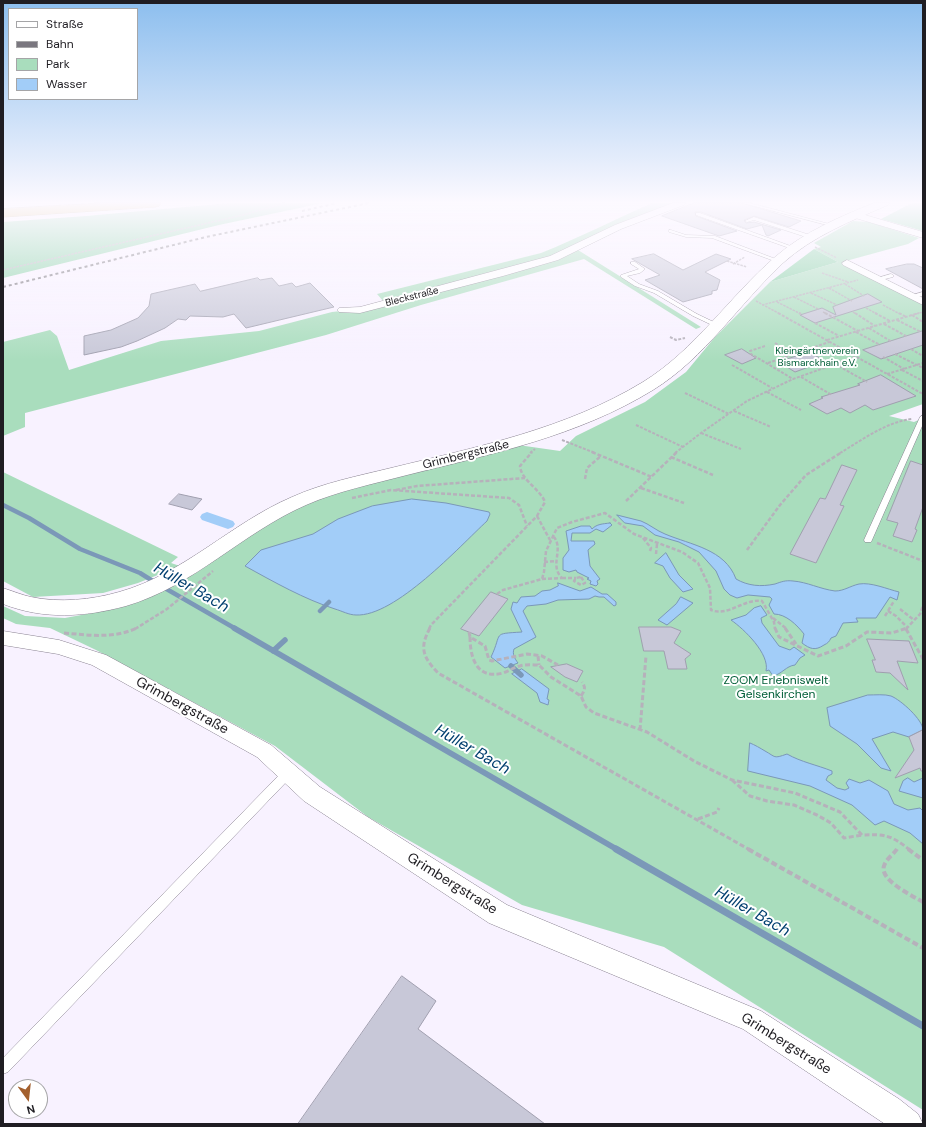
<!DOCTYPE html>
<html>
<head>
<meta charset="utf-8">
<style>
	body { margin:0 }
	#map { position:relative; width:926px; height:1127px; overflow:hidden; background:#f8f2ff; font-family:"DM Sans",sans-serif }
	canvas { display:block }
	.frame { position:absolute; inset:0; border:4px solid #1f1d22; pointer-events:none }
	.legend { position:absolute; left:8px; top:8px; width:130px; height:92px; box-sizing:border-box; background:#fff; border:1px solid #a5a5a7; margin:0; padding:5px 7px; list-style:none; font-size:12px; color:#1f1d22 }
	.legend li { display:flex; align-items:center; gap:8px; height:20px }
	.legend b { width:20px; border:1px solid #a5a5a7 }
	.north { position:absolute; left:8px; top:1079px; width:40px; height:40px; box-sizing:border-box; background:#fff; border:1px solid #a5a5a7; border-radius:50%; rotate:165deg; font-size:11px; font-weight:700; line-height:16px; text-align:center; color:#1f1d22 }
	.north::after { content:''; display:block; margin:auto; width:14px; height:18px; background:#a3602e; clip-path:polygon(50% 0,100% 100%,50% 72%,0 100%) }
</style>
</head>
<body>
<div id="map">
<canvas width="926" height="1127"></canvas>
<div class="frame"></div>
<ul class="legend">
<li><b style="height:5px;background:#fff"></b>Straße</li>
<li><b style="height:5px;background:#7a777f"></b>Bahn</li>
<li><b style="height:11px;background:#a9ddbd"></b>Park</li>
<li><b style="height:11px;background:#a2cdf8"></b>Wasser</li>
</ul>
<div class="north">N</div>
</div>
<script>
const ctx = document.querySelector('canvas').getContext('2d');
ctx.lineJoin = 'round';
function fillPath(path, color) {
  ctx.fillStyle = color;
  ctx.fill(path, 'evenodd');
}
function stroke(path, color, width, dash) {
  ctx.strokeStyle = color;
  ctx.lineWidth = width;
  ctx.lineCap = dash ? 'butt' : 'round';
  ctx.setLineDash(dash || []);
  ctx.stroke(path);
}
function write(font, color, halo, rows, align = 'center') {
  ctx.font = font + ' "DM Sans",sans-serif';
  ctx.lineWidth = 4;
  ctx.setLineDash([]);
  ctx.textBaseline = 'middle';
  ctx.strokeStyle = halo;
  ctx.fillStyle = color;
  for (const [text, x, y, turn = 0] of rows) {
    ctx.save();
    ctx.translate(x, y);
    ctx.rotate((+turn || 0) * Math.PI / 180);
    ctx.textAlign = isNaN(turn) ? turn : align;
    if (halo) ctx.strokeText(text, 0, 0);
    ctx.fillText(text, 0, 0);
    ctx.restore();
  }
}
fillPath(new Path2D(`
	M652,203H678L662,209L578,250L701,327L696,329L584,259L421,305L326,335L25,413V427L3,436V342L50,330L57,336L69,370L161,341L259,331L332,312L350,310L384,302L377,294L541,253C579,238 615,219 652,203Z
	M853,221L869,222L919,238L908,244L846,261L923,303V404L889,416L914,422L923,418V1110L664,947L522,905L368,817L275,746L96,650L50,628L16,624L3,618V606L25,616L65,618L119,608L127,602L174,585L199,571L277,517L326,494L518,445L560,451L576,436L645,402L686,372L715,337L770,282L838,262L814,249L821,247L814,243Z
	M3,472L178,557L171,563L180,566L138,583L103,593L33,597L3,581Z`), '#a9ddbd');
fillPath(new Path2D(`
	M230,203H323L219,225L3,278V222L86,216Z
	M912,203H923V231L881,219Z
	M814,249L838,262L770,282Z`), '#89d2a7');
const water = new Path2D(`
	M412,499L446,503L489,512L490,514L487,521C459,547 395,617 356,615C349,615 342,611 335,609C304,599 274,582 245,566L261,550L313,534L338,519L372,506Z
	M617,515C625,517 633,519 641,521C649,524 657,531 665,534C691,545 725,549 736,579C748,586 761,587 775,584C781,582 785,580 793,581C807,582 820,589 835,591C844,591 850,586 859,584C871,582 887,589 899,592L897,600L890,597L876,618H856L858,622L843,623L836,636L831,638C829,642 828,643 824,645C815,651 810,649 802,643L804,634C797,625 786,614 774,614L769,605L772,599L770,597L748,595L737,598L730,595L724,589L716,571L699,552L679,542L655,535L643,526L625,523Z
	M610,523L612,525L603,532L596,529L590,533H572L571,541H594L595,544L588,550L590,566L600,579L597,581L598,584L596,586L590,584L591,581L587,579L589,578L577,572L576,570L569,572L563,570V558L569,550L566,531L581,526H590L592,529C597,524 602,524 610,523Z
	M666,553L679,575L693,589L683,592L670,578L663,566L655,563Z
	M558,583L580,591L591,587L602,594H607L616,602V605L614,606L604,597H599L595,596L589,599L558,600L546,604L527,606L523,611L536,637L514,649C512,654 515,659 518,663L505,668L491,657C503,632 491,634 522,632L511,609L513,602L517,603L521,597L535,596L542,591L550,590L558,586Z
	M681,597L693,603L667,625L658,620L676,604Z
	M761,606L767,615L761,618L762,623L779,646L790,650L794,647L805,655L800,658L795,665C786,666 782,674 773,676L769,670L766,671C770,654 744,629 731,620L746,615L754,608Z
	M522,669L549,689L547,699L549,700L548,705L540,702L537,693L512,674Z
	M868,695C875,695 885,694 891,696C901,700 923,720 923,730L909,737L893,732L872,739L891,771L881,768L857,744L830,726L827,708Z
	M750,743C755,745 760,748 765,751C776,757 773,759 787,754C801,762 817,765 832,771V774L828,776L826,780L837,788L845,790L849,788L846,783L849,779L860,783L869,780L888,791L894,804L908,810L920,808L923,811V844L910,833L884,821L875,825L852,805L810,786L748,771Z
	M908,778L914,782L923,778V798L899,791L903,781Z`);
fillPath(water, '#a2cdf8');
stroke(water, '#7b98b8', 1);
stroke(new Path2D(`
	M3,505L29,518L80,549L140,573L156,583
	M163,587L236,629
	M320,611L329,602`), '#7b98b8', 4.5);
stroke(new Path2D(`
	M234,628L618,850
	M273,651L285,640
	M511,666L521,675`), '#7b98b8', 5.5);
stroke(new Path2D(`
	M616,849L923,1026`), '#7b98b8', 7);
fillPath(new Path2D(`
	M207,512L233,521L235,524L233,527L228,529L202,520L200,517L202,514Z`), '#a2cdf8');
const building = new Path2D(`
	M694,203H742L801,221L789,227L754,216L744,220L746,223L754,222L781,230L768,236L766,235L762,225L747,229L701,212H695L696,216L737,231L719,236L662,216Z
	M654,254L683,270L716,254L731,259L705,272L720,280L717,290L712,291V294L683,302L645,280L660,275L632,259Z
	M907,264H914L923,268V289L886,269Z
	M258,278L260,280L272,278L279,286L292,283L296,287L310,283L334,307L246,328L234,314L223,317L190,316L186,320L178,319L165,328L137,341L121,347L84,355V336L111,330L138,318L149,306L151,294L195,284L200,291Z
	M868,294L882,302L815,323L800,315L822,308L836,315L833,307Z
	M923,331V345L881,359L863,350Z
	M742,349L756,358L742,364L725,355Z
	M809,352L825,361L795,372L779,362Z
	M881,375L916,396L873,410L865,405L850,413L841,408L827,414L809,404L823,398L821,397L860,385L858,384Z
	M911,461L923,465V507L915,529L917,530L912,542L893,536L898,523L887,520Z
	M842,465L857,470L840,505L844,506L816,563L790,554L820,498L825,499Z
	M179,494L202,499L192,510L169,504Z
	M491,592L508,599L479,636L461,629Z
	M639,627H671L681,631L674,643L691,654L685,659L687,669H668L664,651H644Z
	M867,639L909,641L918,663L897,661L908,690L890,673L876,672L872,660H875Z
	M567,664L583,671L577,682L565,677L551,667Z
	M923,730V771H921L920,768L895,778L914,750L909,737Z
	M402,976L436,1001L418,1029L545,1124H298Z`);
fillPath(building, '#c8c8d8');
stroke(building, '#a09faf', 1);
const service = new Path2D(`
	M743,203H750L833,225L831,226Z
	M696,213H700L796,248L792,249L696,215Z
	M754,217L813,236V237L809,238L754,220L747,222L745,221Z
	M671,230L686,235L715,236L781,261L777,262L712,238L686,237L669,232V230Z
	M631,262H635L645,269L640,273L627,276L639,284L658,291L697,314L718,324V326H714L693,316L654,293L635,286L621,277V275L639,269L631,264Z
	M891,274L893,275V277L877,281L874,279Z
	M923,292V296L912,298L909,296Z
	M923,415V424L872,540L871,542H865L864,540L920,417Z
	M288,769L292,770L293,773L292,776L8,1072L3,1074V1058L284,770Z`);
const minor = new Path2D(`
	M673,203H686L684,205L621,229L558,260L503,276L360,313L339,312L337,310L339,308L360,307L550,256L615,225Z
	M855,212L923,232V238L852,217L850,215Z
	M847,260L923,298V305L843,265L842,263Z
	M3,631L59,640L106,655L271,745L320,787L507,905L761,1011L899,1099L918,1114L923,1124H885L743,1029L489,923L304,801L257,757L92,665L58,654L3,645Z`);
const tertiary = new Path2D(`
	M874,203H890L888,205C851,221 813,236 783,263C739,304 705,358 653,390C578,436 492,454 407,475C373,484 338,491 306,505C242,533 194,586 126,606C85,617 44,620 3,604V588C12,591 22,595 31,597C60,603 91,600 119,592C184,574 231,523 292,497C323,483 358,476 391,468C477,447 566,429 643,382C695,350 729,297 775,257C804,232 839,217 874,203Z`);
const motorway = new Path2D(`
	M102,203H161L159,206L155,207L3,217V209Z`);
stroke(service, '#898291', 1);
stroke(minor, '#898291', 1);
stroke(tertiary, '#898291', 1);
stroke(motorway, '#997f46', 1);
stroke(new Path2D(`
	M815,247L837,258
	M727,261L747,267
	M733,264L745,257
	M3,270L243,215L285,203
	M822,273L848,282
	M845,284L864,296
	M829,288L852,301
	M811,293L837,305
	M794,297L818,309
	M756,301L780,314
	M777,302L801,314
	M762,305L858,280
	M883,305L900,314
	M866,308L877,314
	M823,312L827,314
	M853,312L856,314
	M916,314L923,312`), '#b6b1bb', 1.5, [2.5, 1]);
stroke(new Path2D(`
	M778,313L923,394
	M799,313L801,314
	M825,313L858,331
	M855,313L875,326
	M875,313L890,321
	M899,313L906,317
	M912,315L923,322
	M897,320L921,332
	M815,323L839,336
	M884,324L906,336
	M869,328L892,342
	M856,332L880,345
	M670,337L676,340L685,338
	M827,340L919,313
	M775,343L794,354
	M765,346L750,351L751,354L793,379L855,357
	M911,349L923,356
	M895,354L923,368
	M883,357L904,369
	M768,363L829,342
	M835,364L867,382
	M732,365L772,388
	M902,370L923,381
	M887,374L923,363
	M801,377L832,395
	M767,392L801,410
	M685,393L729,414
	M734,411L771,427
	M636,425L683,447
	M701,433L741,449
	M562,440L595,453
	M530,453L535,449
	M675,453L701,433L747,401L793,379
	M840,453C862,440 886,422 912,419`), '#b6b1bb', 2, [3, 1.5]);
stroke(new Path2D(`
	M592,452L652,477
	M671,457L713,475
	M585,479L587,468L601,456
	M641,488L684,503
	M396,490L417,486L525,478
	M352,498L391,490L509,498L519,505L527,526
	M626,501L677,452
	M537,516L550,540
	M643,538L651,548L650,551
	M877,543L923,561
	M747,550L780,505L806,475L842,452
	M656,554L657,544
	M544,562L556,561
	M581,577L585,583L581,585L574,581L576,578Z
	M562,578H576
	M542,579L562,578C549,565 564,550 554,537
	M497,594L503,590L542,579L544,572L546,551L557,528L572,522L605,513L634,534L682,552L698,563L710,588L711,610C729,617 744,598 762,601L774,622L775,629
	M900,609L914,620
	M888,611L896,616L907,627
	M885,616L894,601
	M773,618L787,629
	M135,629L167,609L213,571
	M429,629L431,625L537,516L545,502C540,489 521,480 520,466L532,452
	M906,629L920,614L923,606`), '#b6b1bb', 2.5, [4, 2]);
stroke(new Path2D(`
	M430,628C419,648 423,657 438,673L750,850
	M775,628L779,637L818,656L846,646L867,632L892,633L907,628
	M785,628L796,644
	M906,629L923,659
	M469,632L470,637L485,646L489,660L492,661L527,654L542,656L558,665
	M64,633C89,635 113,639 137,628
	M470,637C470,658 477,680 503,673C509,671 514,667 520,666C526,664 533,665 539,665L551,677L581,696L586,707L594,713L647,732L694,761L732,780L795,793L840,812L862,835C885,834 891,835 910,850
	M538,656L539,665
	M581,696C585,690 586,688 582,682
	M640,730L646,656
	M732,780L750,796L767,801L794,805L817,815L831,823L844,838L862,835
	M698,819L717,812L719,808`), '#b6b1bb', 3, [5, 2.5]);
stroke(new Path2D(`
	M748,849L923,948
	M897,849C893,855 886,859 884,866C879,880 913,896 923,902
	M908,849L923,860`), '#b6b1bb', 4, [6, 3]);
fillPath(service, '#fff');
fillPath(minor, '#fff');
fillPath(tertiary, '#fff');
fillPath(motorway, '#dab45a');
stroke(new Path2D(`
	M302,211L337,203
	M3,287L206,237L369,203`), '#7a777f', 2, [3, 3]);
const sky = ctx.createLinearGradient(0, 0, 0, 361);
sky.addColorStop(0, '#8cbeee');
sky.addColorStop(0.56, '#fcf9ff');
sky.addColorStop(1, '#fcf9ff00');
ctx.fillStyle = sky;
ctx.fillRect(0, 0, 926, 361);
write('10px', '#1f1d22', '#fff', [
	["Bleckstraße",412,297,-14]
]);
write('10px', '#005e37', '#fff', [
	["Kleingärtnerverein",817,351],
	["Bismarckhain e.V.",817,363]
]);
write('12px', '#1f1d22', '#fff', [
	["Grimbergstraße",466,455,-14]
]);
write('12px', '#005e37', '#fff', [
	["ZOOM Erlebniswelt",776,681],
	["Gelsenkirchen",776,695]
]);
write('14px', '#1f1d22', '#fff', [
	["Grimbergstraße",182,706,29],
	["Grimbergstraße",452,884,32],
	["Grimbergstraße",786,1044,32]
]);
write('italic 16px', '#003f6f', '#fff', [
	["Hüller Bach",191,588,30],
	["Hüller Bach",472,750,30],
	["Hüller Bach",752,912,30]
]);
</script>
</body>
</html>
